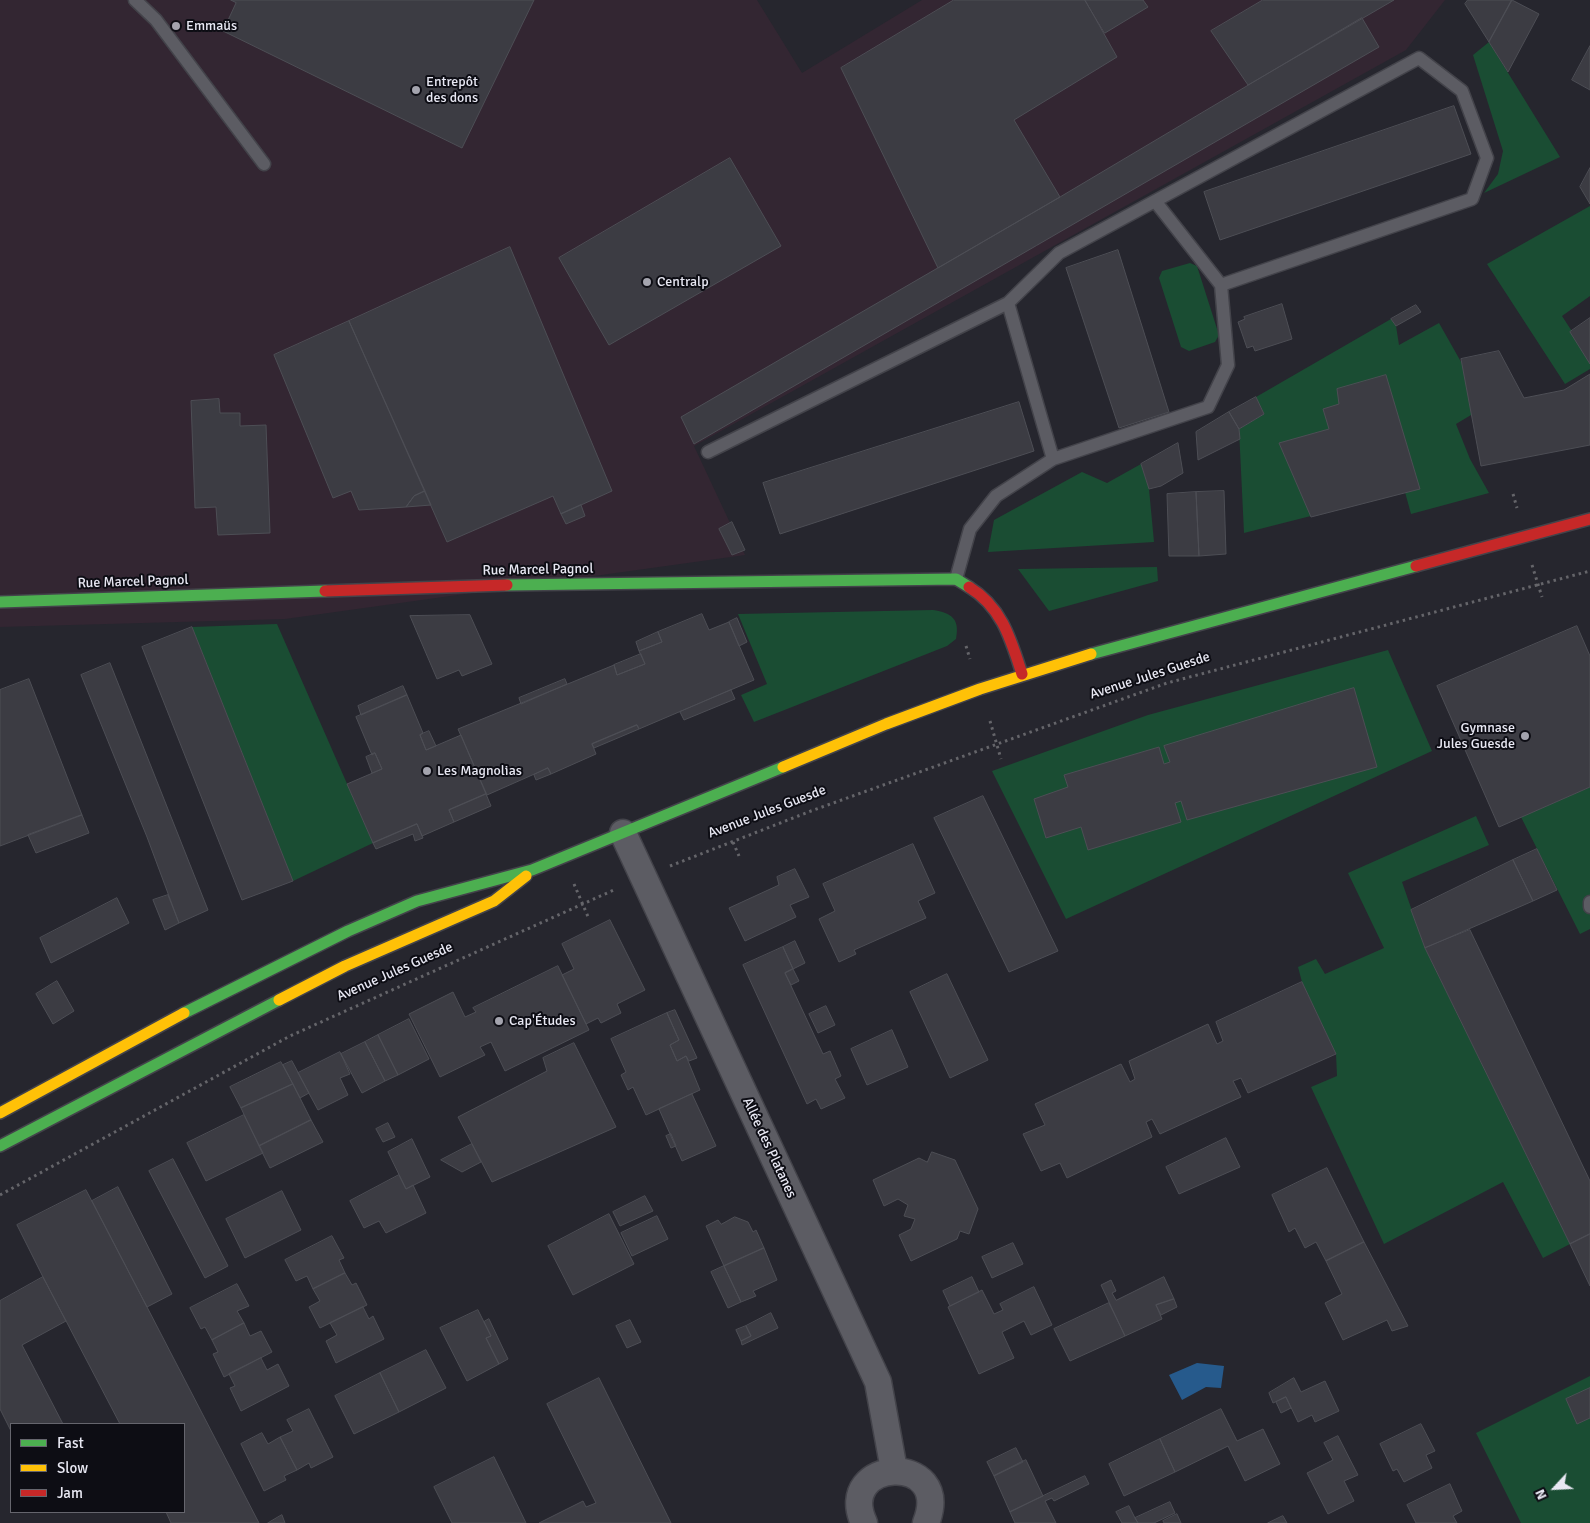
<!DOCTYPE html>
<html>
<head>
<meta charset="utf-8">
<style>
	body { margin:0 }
	#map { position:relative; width:1590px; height:1523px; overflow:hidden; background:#26262e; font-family:Signika,sans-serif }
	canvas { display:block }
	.legend { position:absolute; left:10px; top:1423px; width:175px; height:90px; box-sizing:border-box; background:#0d0d14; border:1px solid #65656d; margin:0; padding:6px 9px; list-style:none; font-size:15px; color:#e8e8f3 }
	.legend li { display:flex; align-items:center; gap:10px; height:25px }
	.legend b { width:25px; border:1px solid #65656d }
	.north { position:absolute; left:1530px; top:1463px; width:50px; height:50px; -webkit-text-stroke:4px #0d0d14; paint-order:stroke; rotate:245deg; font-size:14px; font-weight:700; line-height:20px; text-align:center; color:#e8e8f3 }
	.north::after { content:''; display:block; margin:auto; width:18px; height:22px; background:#e8e8f3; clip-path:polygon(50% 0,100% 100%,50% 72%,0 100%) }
</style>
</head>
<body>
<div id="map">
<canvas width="1590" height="1523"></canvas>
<ul class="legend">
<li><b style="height:6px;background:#4caf50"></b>Fast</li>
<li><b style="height:6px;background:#ffc107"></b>Slow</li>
<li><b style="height:6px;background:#c62828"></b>Jam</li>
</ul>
<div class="north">N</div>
</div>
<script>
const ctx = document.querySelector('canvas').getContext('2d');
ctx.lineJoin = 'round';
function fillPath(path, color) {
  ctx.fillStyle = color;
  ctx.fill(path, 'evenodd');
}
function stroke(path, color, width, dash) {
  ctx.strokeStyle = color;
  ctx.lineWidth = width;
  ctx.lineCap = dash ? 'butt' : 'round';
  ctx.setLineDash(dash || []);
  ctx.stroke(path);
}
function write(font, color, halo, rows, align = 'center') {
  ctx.font = font + ' Signika,sans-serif';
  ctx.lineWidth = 4;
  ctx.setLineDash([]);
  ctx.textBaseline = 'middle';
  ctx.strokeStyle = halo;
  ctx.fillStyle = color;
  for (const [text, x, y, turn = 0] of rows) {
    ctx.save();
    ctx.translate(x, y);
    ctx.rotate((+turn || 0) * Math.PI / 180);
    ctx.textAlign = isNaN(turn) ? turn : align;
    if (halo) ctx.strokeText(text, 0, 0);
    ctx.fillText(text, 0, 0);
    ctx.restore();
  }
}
fillPath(new Path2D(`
	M0,0H757L802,73L922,0H1445L1406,50L694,446L745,555L285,619L0,627Z`), '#332632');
fillPath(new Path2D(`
	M1489,42L1560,157L1484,193L1498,174L1503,151L1473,55Z
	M1590,206V296L1562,316L1590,359V369L1565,384L1487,264Z
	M1190,263L1197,266L1219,335L1215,342L1189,351L1181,347L1159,278L1162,271Z
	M1391,319L1396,326L1399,345L1439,323L1486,406L1456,424L1470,459L1489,493L1411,514L1405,492L1244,533L1239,429L1264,414L1256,397Z
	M1141,464L1149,489L1154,542L988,552L994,520L1082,472L1107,483Z
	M1157,567L1158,581L1049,611L1018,569Z
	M933,610C952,613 960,619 956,639L947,646L754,722L741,695L767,684L738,614Z
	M277,624L373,843L293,881L192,627Z
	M1388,650L1432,751L1066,919L992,771L1148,715Z
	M1590,787V929L1580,934L1521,817Z
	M1476,816L1489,845L1402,882L1425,948L1570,1244L1543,1258L1503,1182L1384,1244L1311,1087L1337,1076L1336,1054L1302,982L1298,967L1316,959L1325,974L1384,948L1348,873Z
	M1590,1376V1523H1521L1476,1433Z`), '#1a4d33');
fillPath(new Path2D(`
	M1197,1363L1224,1366L1221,1388L1206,1387L1182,1400L1169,1375Z`), '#265a8c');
const building = new Path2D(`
	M231,0H534L462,148L223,31L236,3Z
	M954,0H1085L1117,57L1014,120L1060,197L938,268L841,68Z
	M1085,0H1143L1148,7L1105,33Z
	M1263,0H1394L1248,85L1211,31Z
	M1468,0H1512L1489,42L1465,4Z
	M1512,0L1539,14L1508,72L1489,42Z
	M1362,18L1379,47L694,444L681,417L1060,197Z
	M1590,46V90L1572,80Z
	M1454,106L1471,154L1220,240L1204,192Z
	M730,158L781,246L609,345L559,258Z
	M1590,168V204L1580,187Z
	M510,247L612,491L561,514L553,496L447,542L349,321Z
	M1118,250L1169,412L1119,428L1066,268Z
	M1282,304L1292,339L1255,351L1253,346L1247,348L1238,322L1245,319L1244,317Z
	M1416,305L1421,312L1396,326L1391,319Z
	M1590,318V364L1570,332Z
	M349,321L425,491L414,496L406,507L359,510L351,491L333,498L274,355Z
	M1499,351L1524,398L1564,390L1590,374V445L1481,466L1461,359Z
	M1386,375L1420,489L1311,517L1279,443L1329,429L1323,409L1339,404L1337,389Z
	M1256,397L1264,414L1239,429L1229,412Z
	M219,399L220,413H240V426L266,425L270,533L218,535L216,507L195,508L191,401Z
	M1019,402L1034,451L780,534L763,483Z
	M1229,412L1239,429L1240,439L1198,460L1196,432Z
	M1178,443L1183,473L1161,486L1149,489L1141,464Z
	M425,491L431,505L406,507L414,496Z
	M1224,491L1226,554L1199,556L1196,492Z
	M1196,492L1199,556H1169L1167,494Z
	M581,505L585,516L566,524L561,514Z
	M732,522L745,550L732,555L719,529Z
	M702,614L709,630L729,622L754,680L639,729L637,725L592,744L596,754L551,774L548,768L487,795L458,729L614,665L617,675L645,664L639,651L662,642L658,632Z
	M470,615L492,664L462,676L459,670L437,679L410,616Z
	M737,618L747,642L739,646L729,622Z
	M1577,626L1590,656V787L1499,827L1437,686Z
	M192,627L293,881L242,900L142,647Z
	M658,632L662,642L639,651L636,642Z
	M641,654L645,664L617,675L614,665Z
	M110,663L208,910L179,923L147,837L81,675Z
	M29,679L82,815L0,846V690Z
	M565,679L567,684L521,704L519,698Z
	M403,686L407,695L361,715L358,706Z
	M1354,688L1377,767L1187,820L1181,801L1175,803L1181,822L1088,850L1081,827L1046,838L1034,799L1068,787L1064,775L1159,747L1164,764L1170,762L1164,746Z
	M731,690L735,699L684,720L680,712Z
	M407,695L423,733L420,735L426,750L461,735L486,794L449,810L454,822L422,836L417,824L373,843L347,784L382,769L375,753L372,755L356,717Z
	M637,725L639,729L594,748L592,744Z
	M429,731L436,746L426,750L420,735Z
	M375,753L382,769L372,773L366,757Z
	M548,768L551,774L536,780L534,775Z
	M486,794L491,806L454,822L449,810Z
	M983,796L1058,951L1009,972L934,818Z
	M82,815L89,833L36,853L28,835Z
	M417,824L423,838L415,841L413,834L376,849L373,843Z
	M913,844L935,893L918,901L926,918L854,950L856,954L839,962L819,919L835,911L823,884Z
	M1537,849L1557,890L1533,901L1513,860Z
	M1513,860L1533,901L1425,948L1411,910Z
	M795,869L809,897L790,905L796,917L745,941L729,908L779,885L777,877Z
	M168,895L179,923L165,930L153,900Z
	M117,898L129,923L51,963L40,938Z
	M610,920L645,990L617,1004L621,1013L601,1023L598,1018L586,1024L562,975L574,969L562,944Z
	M1470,930L1590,1181V1234L1570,1244L1425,948Z
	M795,941L805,963L793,969L783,947Z
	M783,947L793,969L785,973L823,1054L830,1051L841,1076L835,1079L845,1098L821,1109L816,1099L807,1104L743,965Z
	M558,966L589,1030L505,1071L491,1042L480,1047L485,1055L440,1077L409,1014L453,992L465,1017L476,1012L473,1008Z
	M793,969L799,981L791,985L785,973Z
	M947,974L988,1060L950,1078L910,992Z
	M57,981L74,1011L53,1024L36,994Z
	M1302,982L1336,1054L1248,1093L1241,1078L1233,1081L1241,1097L1160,1134L1152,1119L1146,1122L1152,1137L1067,1178L1060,1163L1041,1171L1023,1134L1045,1125L1035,1104L1121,1064L1130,1082L1135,1079L1129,1061L1208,1024L1217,1044L1223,1041L1216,1022Z
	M826,1006L835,1025L818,1033L809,1014Z
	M675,1010L697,1058L689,1061L686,1056L677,1061L670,1045L679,1040L667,1013Z
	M667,1013L679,1040L670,1045L677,1061L686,1056L700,1090L646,1115L633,1087L628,1090L621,1075L626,1072L611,1039Z
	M409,1019L429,1059L398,1075L378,1035Z
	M892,1030L908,1067L867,1085L851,1049Z
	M378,1035L398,1075L385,1081L365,1042Z
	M365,1042L385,1081L362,1093L341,1054Z
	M574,1043L616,1127L492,1182L458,1117L547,1071L543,1058Z
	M340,1052L350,1074L340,1078L348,1095L318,1110L298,1073Z
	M292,1061L309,1093L300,1098L283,1065Z
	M281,1062L293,1084L241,1108L230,1087Z
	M293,1084L311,1120L259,1146L241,1108Z
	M692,1094L716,1146L682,1161L659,1109Z
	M244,1115L263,1153L206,1181L187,1143Z
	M311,1120L323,1142L270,1168L259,1146Z
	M388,1123L395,1137L383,1142L376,1129Z
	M671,1134L676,1146L671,1148L666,1136Z
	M1226,1138L1240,1167L1179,1194L1166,1167Z
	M412,1139L430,1177L406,1189L388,1152Z
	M472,1144L481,1162L462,1172L441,1160Z
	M932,1152L955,1160L978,1209L969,1234L960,1231L957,1239L911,1261L899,1235L911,1229L915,1219L904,1216L908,1205L898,1199L884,1206L873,1180L919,1158L927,1162Z
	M173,1159L228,1266L205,1278L149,1171Z
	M1327,1168L1364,1242L1326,1261L1316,1242L1305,1248L1295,1228L1289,1232L1272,1195Z
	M399,1175L406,1189L413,1185L426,1213L386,1233L379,1221L364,1228L350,1201Z
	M118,1187L172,1294L147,1307L92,1201Z
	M86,1190L147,1307L259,1523H171L166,1512H184V1424H120L43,1277L17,1225Z
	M282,1191L301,1230L245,1258L226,1219Z
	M645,1196L653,1211L620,1226L613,1212Z
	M609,1214L634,1264L573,1295L548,1246Z
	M657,1216L668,1239L632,1256L621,1233Z
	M735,1217L748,1222L753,1232L756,1230L764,1248L724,1266L706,1226L718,1220L721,1224Z
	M1590,1234V1286L1570,1244Z
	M332,1236L344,1258L339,1260L345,1273L313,1289L307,1276L296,1281L285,1260Z
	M1364,1242L1408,1326L1392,1331L1387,1320L1343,1340L1325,1303L1342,1294L1326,1261Z
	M1013,1243L1023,1264L992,1278L982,1257Z
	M764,1248L777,1280L753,1291L756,1296L741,1302L724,1266Z
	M724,1266L741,1302L728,1308L711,1272Z
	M345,1273L352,1285L356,1283L367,1305L320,1328L309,1307L320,1301L313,1289Z
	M43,1277L66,1321L22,1345L63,1424H11V1431L0,1409V1301Z
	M972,1277L979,1292L950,1306L943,1291Z
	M1164,1277L1174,1299L1156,1305L1162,1319L1125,1336L1101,1285L1111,1280L1116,1291L1112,1293L1116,1300Z
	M237,1284L249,1306L237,1311L244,1323L212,1340L205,1327L201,1329L190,1308Z
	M1034,1287L1052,1325L1031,1335L1024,1321L1002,1332L1014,1358L979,1374L948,1307L982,1290L994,1314L1003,1310L1000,1304Z
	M1174,1299L1177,1307L1161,1315L1156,1305Z
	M1109,1303L1125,1336L1070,1361L1054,1329Z
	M363,1307L369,1319L373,1316L384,1339L336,1363L326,1341L337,1335L330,1323Z
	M478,1310L491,1336L486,1338L499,1364L467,1381L440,1328Z
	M771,1313L778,1328L742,1345L741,1341L751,1336L746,1326Z
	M489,1319L508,1359L499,1364L486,1338L491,1336L484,1322Z
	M630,1320L641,1342L627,1348L616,1326Z
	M244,1323L250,1336L261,1331L272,1352L224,1377L213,1354L218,1352L212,1340Z
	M746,1326L751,1336L741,1341L736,1330Z
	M426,1350L446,1388L399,1412L380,1373Z
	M261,1358L267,1370L278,1364L289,1386L241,1411L230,1388L235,1386L229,1374Z
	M380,1373L399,1412L354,1434L335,1396Z
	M599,1378L671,1523H539L583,1501L586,1507L596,1503L547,1404Z
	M1294,1378L1301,1392L1325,1381L1339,1411L1315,1422L1312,1415L1298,1422L1286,1397L1273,1403L1269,1393Z
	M1590,1388V1418L1577,1424L1566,1399Z
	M1286,1397L1291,1408L1281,1413L1276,1402Z
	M309,1409L333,1457L311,1468L309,1463L297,1470L280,1437L293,1431L287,1420Z
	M1221,1409L1237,1441L1263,1429L1280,1464L1245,1481L1228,1446L1175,1472L1160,1439Z
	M1421,1424L1435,1451L1426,1455L1432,1468L1404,1482L1397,1469L1393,1471L1380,1444Z
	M262,1433L268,1444L280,1437L297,1470L284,1476L286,1480L264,1491L241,1444Z
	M1338,1436L1358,1475L1344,1481L1354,1501L1328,1514L1307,1473L1333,1460L1324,1443Z
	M1160,1439L1175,1472L1124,1496L1109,1464Z
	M1016,1448L1023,1462L994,1476L987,1462Z
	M494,1457L526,1523H452L434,1487Z
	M1026,1460L1043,1496L1010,1512L994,1476Z
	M1085,1476L1089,1484L1054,1501L1052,1498L1045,1501L1056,1523H1015L1010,1512Z
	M1450,1484L1462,1511L1453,1516L1457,1523H1416L1407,1505Z
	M1170,1502L1175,1513L1154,1523H1138L1135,1518Z
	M1129,1506L1135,1518L1138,1523H1122L1116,1512Z
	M1177,1514L1181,1523H1164L1163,1521Z
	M282,1515L285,1523H268Z
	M1283,1516L1287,1523H1268Z`);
fillPath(building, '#3c3c43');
stroke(building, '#4d4e55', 1);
const lane = new Path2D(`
	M135,0L156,20L264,164
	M708,452L1008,303L1059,253L1419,58L1462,91L1487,158L1472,199L1221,285L1155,201
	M1053,459L1208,407L1228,365L1221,285
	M956,579L970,529L996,496L1053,459L1008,303
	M1590,902V907`);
const street = new Path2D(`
	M623,833L878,1382L894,1470
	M864,1523C834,1458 954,1451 926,1523`);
const fast = new Path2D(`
	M507,585L956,579L969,587
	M0,602L325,591
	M1091,654L1416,566
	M184,1013L348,931L417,901L532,870L783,767
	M0,1146L279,1000`);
const slow = new Path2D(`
	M783,767L886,724L980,689L1091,654
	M279,1000L345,966L494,901L526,876
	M0,1113L184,1013`);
const jam = new Path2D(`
	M1416,566L1590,519
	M969,587C1002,607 1011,640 1022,674
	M325,591L507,585`);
stroke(lane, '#43434a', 15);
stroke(street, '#43434a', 29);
stroke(fast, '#43434a', 14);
stroke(slow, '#43434a', 14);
stroke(jam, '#43434a', 14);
stroke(new Path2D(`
	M1513,494L1517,508
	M1532,565L1542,597
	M966,646L970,659
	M990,721L1001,759
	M733,842L739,856
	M670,866L811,811L1167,683L1590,571
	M574,884L589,919
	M0,1195L290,1036L616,889`), '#65656a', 3, [2.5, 4]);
stroke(lane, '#5c5c63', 12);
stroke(street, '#5c5c63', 26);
stroke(fast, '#4caf50', 11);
stroke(slow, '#ffc107', 11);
stroke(jam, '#c62828', 11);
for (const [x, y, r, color] of [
	[176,26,5,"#a4a4ae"],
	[416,90,5,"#a4a4ae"],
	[647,282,5,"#a4a4ae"],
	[1525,736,5,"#a4a4ae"],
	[427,771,5,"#a4a4ae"],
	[499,1021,5,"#a4a4ae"]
]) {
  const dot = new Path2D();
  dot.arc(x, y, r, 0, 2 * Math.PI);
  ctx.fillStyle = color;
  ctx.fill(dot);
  stroke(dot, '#0d0d14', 2);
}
write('14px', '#e8e8f3', '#0d0d14', [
	["Emmaüs",186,26],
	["Entrepôt",426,82],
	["des dons",426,98],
	["Centralp",657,282],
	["Gymnase",1515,728,"right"],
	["Jules Guesde",1515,744,"right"],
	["Les Magnolias",437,771],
	["Cap'Études",509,1021]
], 'left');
write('14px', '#e8e8f3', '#0d0d14', [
	["Rue Marcel Pagnol",538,570,-1],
	["Rue Marcel Pagnol",133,582,-2],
	["Avenue Jules Guesde",1150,676,-18],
	["Avenue Jules Guesde",767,812,-21],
	["Avenue Jules Guesde",395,972,-24],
	["Allée des Platanes",769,1148,65]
]);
</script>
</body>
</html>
